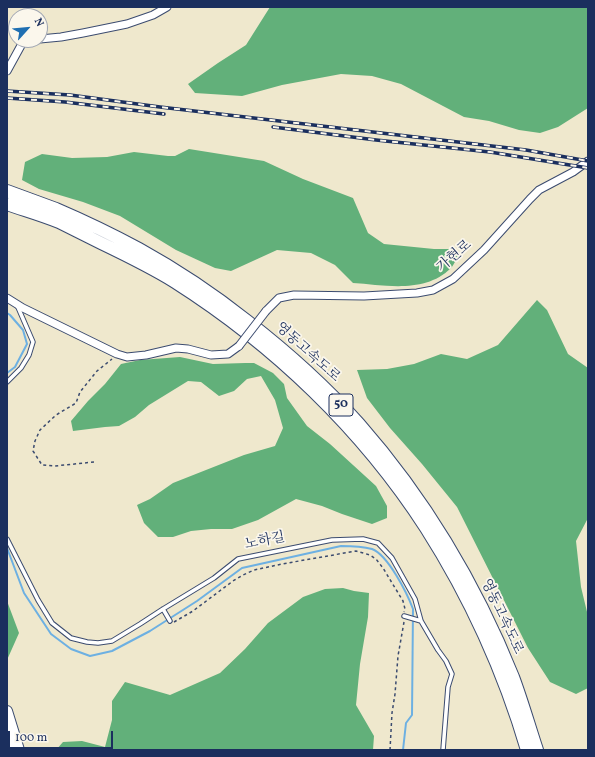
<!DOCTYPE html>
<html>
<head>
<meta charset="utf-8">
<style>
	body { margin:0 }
	#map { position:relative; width:595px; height:757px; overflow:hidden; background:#efe8cd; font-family:Vollkorn,serif }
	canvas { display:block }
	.frame { position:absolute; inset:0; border:8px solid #1b2f5e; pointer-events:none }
	.north { position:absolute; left:8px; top:8px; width:40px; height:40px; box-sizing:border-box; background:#fbf7ec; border:1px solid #a1a7b3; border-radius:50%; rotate:63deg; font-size:11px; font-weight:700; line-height:16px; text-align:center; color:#1b2f5e }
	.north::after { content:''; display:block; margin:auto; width:14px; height:18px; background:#1f6fb2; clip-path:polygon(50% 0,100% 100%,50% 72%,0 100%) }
	.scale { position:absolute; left:8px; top:731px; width:105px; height:18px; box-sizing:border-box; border:2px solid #1b2f5e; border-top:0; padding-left:5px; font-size:12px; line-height:14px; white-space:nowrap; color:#1b2f5e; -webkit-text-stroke:3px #fbf7ec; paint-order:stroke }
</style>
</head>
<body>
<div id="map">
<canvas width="595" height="757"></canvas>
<div class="frame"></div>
<div class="north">N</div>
<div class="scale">100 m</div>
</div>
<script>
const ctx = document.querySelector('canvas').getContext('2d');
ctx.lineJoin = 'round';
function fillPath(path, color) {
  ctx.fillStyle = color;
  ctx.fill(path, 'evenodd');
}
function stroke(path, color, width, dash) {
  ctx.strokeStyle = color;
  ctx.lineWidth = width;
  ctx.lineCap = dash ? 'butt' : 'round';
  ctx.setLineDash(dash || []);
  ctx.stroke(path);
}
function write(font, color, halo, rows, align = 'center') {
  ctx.font = font + ' Vollkorn,"Noto Serif KR",serif';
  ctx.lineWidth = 3.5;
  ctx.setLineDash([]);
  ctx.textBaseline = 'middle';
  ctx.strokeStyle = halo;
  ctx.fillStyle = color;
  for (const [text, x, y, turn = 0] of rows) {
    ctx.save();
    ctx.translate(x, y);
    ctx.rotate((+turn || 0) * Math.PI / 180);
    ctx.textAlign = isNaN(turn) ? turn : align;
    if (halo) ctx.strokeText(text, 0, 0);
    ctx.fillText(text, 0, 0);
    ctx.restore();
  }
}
fillPath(new Path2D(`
	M270,7H588V108L558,127L540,133L519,130L489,121L464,117L401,84L372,76L341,74L282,85L242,96L195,93L188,84L218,63L246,45Z
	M189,149L264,161L303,179L353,198L368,233L384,244L434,249H453L459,255C456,259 454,265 451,268C425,294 385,285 353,283L335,265L311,253L277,250L231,271L215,268L176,250L120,216L83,202L39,189L22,180L25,162L42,154L72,158L107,157L134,152L168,156H175Z
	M537,300L547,310L568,354L588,368V518L576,541L581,587L588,616V688L576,694L550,682L528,648L457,507L422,464L390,428L367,398L357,370L387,369L414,364L441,354L467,359L498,345Z
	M180,357L213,364L245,363H254L273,373L284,384L287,398L307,426L330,444L376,486L387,506V518L372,524L342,514L322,506L296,499L258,520L232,529H211L191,531L173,537H158L144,523L137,505L150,499L173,483L244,455L275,446L283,428L275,400L261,376L247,379L234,391L219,396L201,382L188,381L149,405L135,417L119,426L105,427L73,431L71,421L88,401L105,384L121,364L140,360Z
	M343,588L354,591L369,593L368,617L360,664L356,705L374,736L373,750H56L63,742L82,741L105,747L112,720V701L125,682L170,695L220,673L245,649L268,623L303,597L325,589Z
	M7,601L19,633L7,660Z`), '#62b07a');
stroke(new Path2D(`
	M7,313L10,315L23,330L27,344L15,367L7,373
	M7,548L24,593L51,634L71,649L90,656L112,651L150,631L197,601L242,568L341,546C352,546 361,546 372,549C388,555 407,593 413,609L412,715L406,723L403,750`), '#6db0e2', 2);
const lane = new Path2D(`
	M7,382L21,368L29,355L33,342L17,305
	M7,539L38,600L52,623L71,638L87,642L98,643L112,641L140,624L163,609L214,578L238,559L332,540L363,539L378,543L392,558L415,599L421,621L438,650L446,661L452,674L448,687L443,750
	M163,609L170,621
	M404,616L421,621`);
const street = new Path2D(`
	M40,39L61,37L83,33L127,24L153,15L167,7
	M7,71L24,40
	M7,298L23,308L117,354L127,357L146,355L176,348L188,349L211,355L228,354L239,346
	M266,311L279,298L294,295L364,296L417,293L433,290L453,279L484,250L530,199L539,190L573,172L588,161`);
const secondary = new Path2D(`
	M7,711L19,750
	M7,738L11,750`);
const highway = new Path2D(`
	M7,191C23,197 40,203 56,209C84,221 113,235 139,249C177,270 213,294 247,321C287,352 325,386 359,424C424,498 476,585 513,677C522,701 529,726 537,750
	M7,204C24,210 42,215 59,222C73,229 87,236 101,243C126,255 151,267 175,282C274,345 362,429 426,528C470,597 504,672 527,750`);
stroke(lane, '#3b4b6f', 5.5);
stroke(street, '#3b4b6f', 9);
stroke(secondary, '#3b4b6f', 12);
stroke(highway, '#3b4b6f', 14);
stroke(new Path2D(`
	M94,462L55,466L42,465L33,451L35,441L40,430L56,415L76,403L80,392L97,371L112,359
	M174,622L193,611L233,581L243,575L254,570L282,564L356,551L370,555L376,559L383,568L403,601L405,609L404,612
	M390,750L392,713L395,694L398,656L404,622`), '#3b4b6f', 1.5, [3, 3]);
stroke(lane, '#fff', 3.5);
stroke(street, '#fff', 7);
stroke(secondary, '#fff', 10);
stroke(highway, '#fff', 12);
const rail = new Path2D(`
	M7,91L70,95L160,107L526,150L588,161
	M7,98L65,102L164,114
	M273,127L376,140L490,152L588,168`);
stroke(rail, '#1b2f5e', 3.5);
stroke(rail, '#fbf7ec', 2, [6]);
const streetBridge = new Path2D(`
	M239,346L266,311`);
stroke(streetBridge, '#3b4b6f', 9, []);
stroke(streetBridge, '#fff', 7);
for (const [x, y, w] of [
	[341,405,24]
]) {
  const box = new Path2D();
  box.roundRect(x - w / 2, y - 11, w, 22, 3);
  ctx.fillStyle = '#fbf7ec';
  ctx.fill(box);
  stroke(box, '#1b2f5e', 1);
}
write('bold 13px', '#1b2f5e', null, [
	["50",341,405]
]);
write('14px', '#1b2f5e', '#fbf7ec', [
	["가현로",455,257,-41],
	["영동고속도로",307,353,42],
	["노하길",265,542,-11],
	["영동고속도로",501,617,65]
]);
</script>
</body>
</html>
